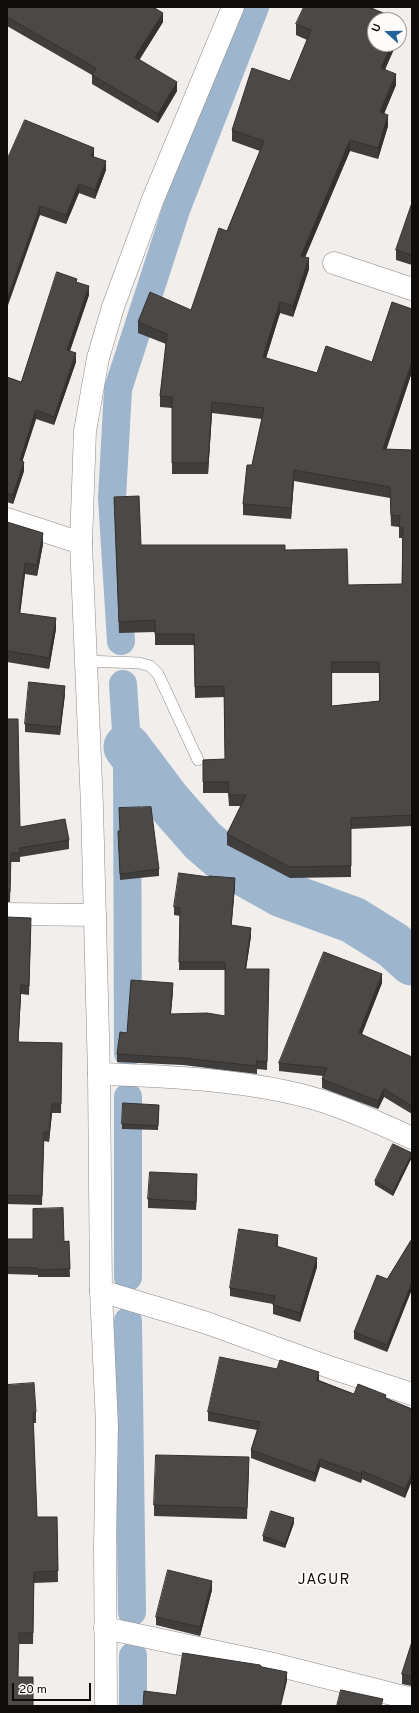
<!DOCTYPE html>
<html>
<head>
<meta charset="utf-8">
<style>
	body { margin:0 }
	#map { position:relative; width:419px; height:1713px; overflow:hidden; background:#f1eeec; font-family:Overpass,sans-serif }
	canvas { display:block }
	.frame { position:absolute; inset:0; border:8px solid #0e0d0c; pointer-events:none }
	.north { position:absolute; left:367px; top:12px; width:40px; height:40px; box-sizing:border-box; background:#fffbfa; border:1px solid #9f9c9b; border-radius:50%; rotate:291deg; font-size:11px; font-weight:700; line-height:16px; text-align:center; color:#0e0d0c }
	.north::after { content:''; display:block; margin:auto; width:14px; height:18px; background:#236399; clip-path:polygon(50% 0,100% 100%,50% 72%,0 100%) }
	.scale { position:absolute; left:12px; top:1683px; width:79px; height:18px; box-sizing:border-box; border:2px solid #0e0d0c; border-top:0; padding-left:5px; font-size:12px; line-height:14px; white-space:nowrap; color:#0e0d0c; -webkit-text-stroke:3px #fffbfa; paint-order:stroke }
</style>
</head>
<body>
<div id="map">
<canvas width="419" height="1713"></canvas>
<div class="frame"></div>
<div class="north">U</div>
<div class="scale">20 m</div>
</div>
<script>
const ctx = document.querySelector('canvas').getContext('2d');
ctx.lineJoin = 'round';
function stroke(path, color, width, dash) {
  ctx.strokeStyle = color;
  ctx.lineWidth = width;
  ctx.lineCap = dash ? 'butt' : 'round';
  ctx.setLineDash(dash || []);
  ctx.stroke(path);
}
function fillPath(path, color) {
  ctx.fillStyle = color;
  ctx.fill(path, 'evenodd');
}
function write(font, color, halo, rows, align = 'center') {
  ctx.font = font + ' Overpass,sans-serif';
  ctx.lineWidth = 4;
  ctx.setLineDash([]);
  ctx.textBaseline = 'middle';
  ctx.strokeStyle = halo;
  ctx.fillStyle = color;
  for (const [text, x, y, turn = 0] of rows) {
    ctx.save();
    ctx.translate(x, y);
    ctx.rotate((+turn || 0) * Math.PI / 180);
    ctx.textAlign = isNaN(turn) ? turn : align;
    if (halo) ctx.strokeText(text, 0, 0);
    ctx.fillText(text, 0, 0);
    ctx.restore();
  }
}
stroke(new Path2D(`
	M121,641L112,498L118,389L176,210L255,7
	M123,684L127,747L128,1053
	M128,1097V1277
	M128,1321L132,1612
	M133,1656V1706`), '#9db5cd', 28);
stroke(new Path2D(`
	M127,747L167,800L203,841L232,866L282,894L353,920L393,945L412,962`), '#9db5cd', 47);
const lane = new Path2D(`
	M86,661L139,663L150,666L158,674L198,760`);
const street = new Path2D(`
	M334,263L412,289
	M7,519L81,543
	M7,914L95,915
	M99,1074C168,1076 253,1080 319,1100C351,1110 382,1124 412,1138
	M101,1291L204,1322L332,1368L412,1394
	M105,1628L269,1663L412,1699`);
const primary = new Path2D(`
	M106,1706L105,1546L107,1425L101,1291L99,1074L92,806L81,543L85,431L98,358L113,307L153,199L233,7`);
stroke(lane, '#8d8988', 12);
stroke(street, '#8d8988', 23);
stroke(primary, '#8d8988', 23);
stroke(lane, '#fff', 11);
stroke(street, '#fff', 22);
stroke(primary, '#fff', 22);
fillPath(new Path2D(`
	M7,7L163,22L139,60L177,91L158,123L92,84V75L7,26Z
	M296,24L402,32L385,69L396,85L384,114L388,126L378,159L350,151L305,257L309,269L293,317L280,313L266,358L317,373L372,362L412,309V372L386,449L412,450V826L351,829V877L290,878L227,845V834L241,806H229L228,793H203V760L225,759L224,697L195,698L194,645H155V632L119,633L114,497L141,545L285,550L348,585L402,584V538H399V527L391,526L390,498L294,481L291,519L243,515V504L262,419L212,413L208,474H172V408L160,407V396L166,344L138,333V322L191,310L227,231L260,151L232,141V130L290,81L307,40L296,35ZM332,673H379V701L332,706Z
	M94,157L106,170L95,199L79,193L66,224L40,215L7,160Z
	M412,203V265L396,260V250Z
	M77,282L89,295L70,351L76,362L54,425L36,419L22,461L24,471L13,504L7,502V377L21,382Z
	M7,522L43,544L37,576L25,574L20,613L56,629L49,669L7,662Z
	M65,694L60,735L25,732V724Z
	M7,719L20,827L69,840V849L20,857V862H11L10,902H7Z
	M118,831H120L159,869V876L120,880Z
	M235,886L231,926L251,936L246,969H269L267,1070L257,1069V1074L183,1065L117,1062V1054L127,1033L173,991L171,1014L225,1016V970H179L180,916L174,915V907Z
	M7,917L31,927L29,995L21,994L18,1042L62,1043L61,1113H52L49,1142L44,1141L42,1205L7,1204Z
	M382,983L361,1035L412,1057V1114L384,1097L378,1109L322,1088V1079L323,1076L279,1071V1063Z
	M159,1105L158,1130L122,1129V1124Z
	M412,1157L393,1196L375,1185V1181Z
	M197,1183L196,1210L148,1208V1199Z
	M7,1239L69,1241L70,1277H38V1275L7,1274Z
	M412,1239V1289L387,1352L354,1339V1332Z
	M278,1244L277,1247L317,1267L300,1322L273,1314V1304L230,1296V1288Z
	M319,1380L354,1394L386,1398L412,1409L405,1498L362,1479L361,1483L320,1467L315,1482L251,1458V1450L257,1430L208,1421V1412Z
	M7,1385L36,1412V1423H33L37,1517H57L58,1582L34,1583L33,1644H19Z
	M249,1468L247,1519L154,1516V1505Z
	M294,1523L285,1548L263,1541V1536Z
	M212,1590L200,1636L156,1625V1617Z
	M412,1642V1686L402,1684V1674Z`), '#403e3c');
fillPath(new Path2D(`
	M163,13V22L135,67V57Z
	M402,21V32L399,38V27Z
	M392,44H396L381,79V68Z
	M396,74V85L380,123V112Z
	M177,82V91L158,123V114Z
	M388,115V126L378,159V148Z
	M350,140V151L301,267V256Z
	M94,148V157L91,156Z
	M106,161V170L95,199V190Z
	M79,184V193L66,224V215Z
	M40,206V215L7,308V299Z
	M309,258V269L293,317V306Z
	M89,286V295L67,359V350Z
	M280,302V313L263,368V357Z
	M76,353V362L54,425V417Z
	M412,361V372L383,460V449Z
	M212,402V413L208,474V463Z
	M36,410V419L20,469V460Z
	M24,462V471L13,504V495Z
	M294,470V481L291,519V508Z
	M43,533V544L37,576V565Z
	M25,563V574L19,623V613Z
	M56,618V629L49,669V658Z
	M65,686V694L60,735V727Z
	M235,878V886L231,933V925Z
	M251,928V936L245,976V969Z
	M382,974V983L359,1042V1033Z
	M173,983V991L170,1021V1014Z
	M21,985V994L18,1051V1042Z
	M384,1089V1097L378,1109V1101Z
	M52,1104V1113L49,1142V1132Z
	M412,1153V1157L393,1196V1192Z
	M197,1174V1183L196,1210V1202Z
	M278,1235V1244L276,1254V1246Z
	M317,1258V1267L300,1322V1313Z
	M412,1282V1289L387,1352V1345Z
	M319,1372V1381L316,1380Z
	M320,1459V1467L315,1482V1473Z
	M362,1471V1479L361,1483V1474Z
	M412,1473V1481L405,1498V1489Z
	M294,1518V1523L285,1548V1544Z
	M212,1581V1590L200,1636V1627Z
	M287,1672V1681L281,1706H280Z`), '#343231');
const building = new Path2D(`
	M7,7H153L163,13L135,57L177,82L158,114L92,75L96,68L7,17Z
	M304,7H369L402,21L399,27V20H375V44H392L381,68L396,74L380,112L388,115L378,148L350,140L301,256L309,258L293,306L280,302L263,357L317,373L326,346L372,362L392,302L412,309V361L383,449L412,450V815L351,818V866L290,867L227,834L246,795H229L228,782H203V760L225,759L224,686L195,687L194,634H155V620L119,622L114,497L139,496L141,545H285V550L347,549L348,585L402,584L403,527H399L400,516L391,515L390,487L294,470L291,508L243,504L247,465H252L264,408L212,402L208,463H172V397L160,396L167,334L138,322L150,292L191,310L219,228L227,231L264,141L232,130L252,68L290,81L311,30L296,24ZM332,662H379L380,701L332,706Z
	M25,120L94,148L91,156L106,161L95,190L79,184L66,215L40,206L7,299V160Z
	M412,203V255L396,250Z
	M57,272L77,279L76,282L89,286L67,350L76,353L54,417L36,410L20,460L24,462L13,495L7,493V377L21,382Z
	M7,522L43,533L37,565L25,563L19,613L56,618L49,658L7,651Z
	M29,682L65,686L60,727L25,724Z
	M7,719H18L20,827L65,819L69,840L20,848V853H11L10,892L7,893Z
	M151,807L159,869L120,874L118,831H120L119,808Z
	M179,873L209,877V876L235,878L231,925L251,928L245,969H269L267,1062L256,1061L257,1066L183,1058L117,1054L120,1032L127,1033L131,980L173,983L170,1014L207,1013L225,1016V962H179L180,908L174,907Z
	M7,917L31,918L29,986L21,985L18,1042L62,1043L61,1104H52L49,1132H44L42,1196L7,1195Z
	M324,952L382,974L359,1033L412,1057V1106L384,1089L378,1101L322,1079L327,1068L279,1063Z
	M123,1103L159,1105L158,1126L122,1124Z
	M393,1144L412,1153L393,1192L375,1181Z
	M150,1172L197,1174L196,1202L148,1199Z
	M63,1208L64,1242L69,1241L70,1269L38,1270V1268L7,1267V1239H33V1209Z
	M239,1229L278,1235L276,1246L317,1258L300,1313L273,1305L275,1296L230,1288Z
	M412,1239V1282L387,1345L354,1332L377,1275L387,1279Z
	M220,1357L277,1369L280,1360L319,1372L316,1380L354,1394L358,1384L386,1395L385,1398L412,1409V1473L405,1489L362,1471L361,1474L320,1459L315,1473L251,1450L260,1422L208,1412Z
	M34,1383L36,1412L33,1413L37,1517H57L58,1571L34,1572L33,1633H19L18,1677H33V1706H7V1385Z
	M156,1455L249,1457L247,1508L154,1505Z
	M271,1511L294,1518L285,1544L263,1536Z
	M168,1570L212,1581L200,1627L156,1617Z
	M412,1642V1677L402,1674Z
	M183,1653L260,1665L262,1667L287,1672L280,1706H143L144,1691L176,1695Z
	M341,1690L383,1699L381,1706H337Z`);
fillPath(building, '#4b4846');
stroke(building, '#343231', 1);
ctx.letterSpacing = '1px';
write('15px', '#0e0d0c', '#fffbfa', [
	["JAGUR",324,1581]
]);
ctx.letterSpacing = '0px';
</script>
</body>
</html>
